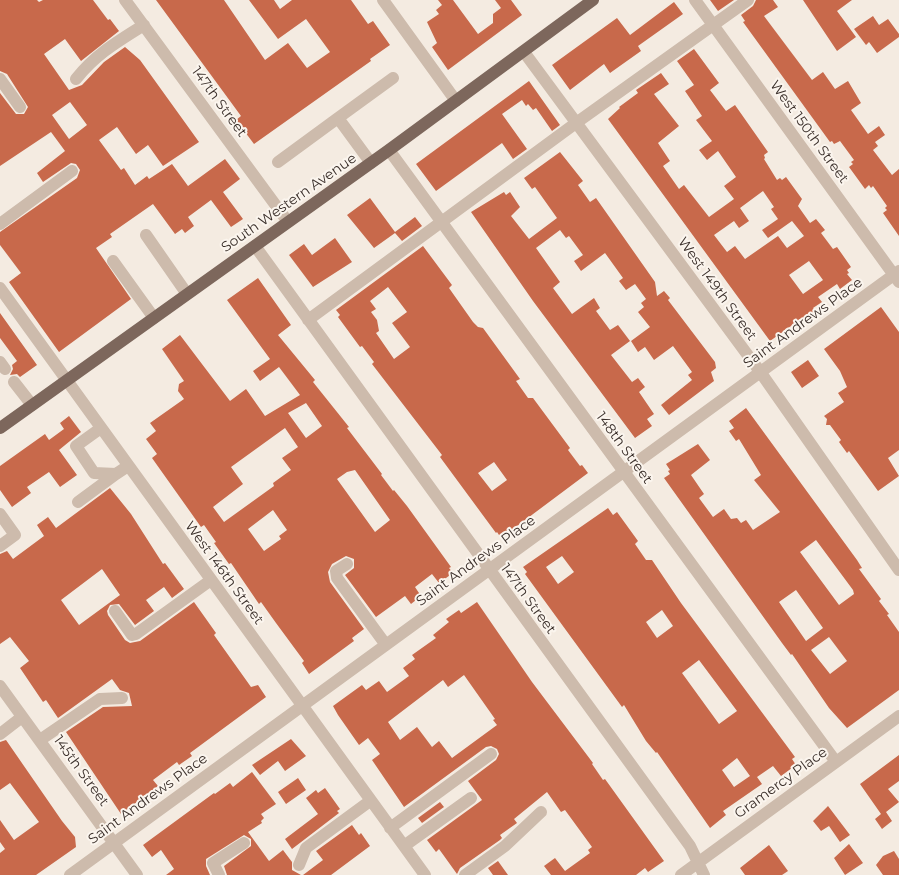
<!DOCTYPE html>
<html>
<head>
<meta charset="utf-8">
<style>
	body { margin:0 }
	canvas { display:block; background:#f4ebe1 }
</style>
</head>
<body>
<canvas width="899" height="875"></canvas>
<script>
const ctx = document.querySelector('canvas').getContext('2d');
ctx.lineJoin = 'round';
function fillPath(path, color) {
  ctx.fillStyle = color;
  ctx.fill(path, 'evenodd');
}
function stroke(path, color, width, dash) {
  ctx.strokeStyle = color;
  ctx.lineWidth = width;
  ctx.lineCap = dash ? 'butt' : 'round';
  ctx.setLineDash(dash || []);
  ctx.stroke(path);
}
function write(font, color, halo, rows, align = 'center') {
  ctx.font = font + ' Montserrat,sans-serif';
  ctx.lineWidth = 4;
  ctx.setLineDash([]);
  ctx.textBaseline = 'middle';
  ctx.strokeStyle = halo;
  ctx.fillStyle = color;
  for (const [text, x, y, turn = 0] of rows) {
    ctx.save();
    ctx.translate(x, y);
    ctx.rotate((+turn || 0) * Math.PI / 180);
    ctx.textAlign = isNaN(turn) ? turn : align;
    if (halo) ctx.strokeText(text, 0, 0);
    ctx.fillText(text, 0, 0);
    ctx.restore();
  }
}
fillPath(new Path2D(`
	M0,0H37L39,2L43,0H93L108,20L110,19L119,31L81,61L65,39L44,54L69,90L82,85L104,62L125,47L140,60L199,142L163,166L148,145L136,154L117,127L99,140L121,170L124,168L135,185L147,176L149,179L172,164L188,186L225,159L240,179L223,192L243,219L231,227L211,200L188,217L194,226L185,233L182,229L175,234L153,204L110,234L112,237L96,248L131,299L59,352L9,282L21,273L0,245V232L77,178L80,170L76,164L71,163L43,182L37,173L65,151L51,132L0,166V93L16,114H24L28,107L7,74L0,71ZM70,102L87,125L69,139L52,115Z
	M156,0H224L265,60L288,43L307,68L330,52L306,19L278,39L249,0H274L280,9L292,0H351L368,24L373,21L390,45L370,59L371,61L254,144L236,120L241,116Z
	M438,0H453L478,34L493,23V14L501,8L495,0H511L522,15L448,70L432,47L437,43L427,22L439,14L436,10L442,5Z
	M710,0H734L718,11Z
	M756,0H773L778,7L764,16L812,80L823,72L835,89L848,81L861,103L851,110L868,134L879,126L885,135L875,142L878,146L873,150L892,175L899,169V236L883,213L887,210L885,208L887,206L873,186L871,188L869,185L865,189L849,167L853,164L851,162L854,160L840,141L834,144L832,141L830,142L743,22L745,21L741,15L753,6Z
	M803,0H852L837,11L856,37L837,51Z
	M674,2L683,14L638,46L641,51L610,73L604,64L570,90L552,65L617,18L630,35Z
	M873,16L879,25L888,19L899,34V37L877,53L869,42L866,45L854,29Z
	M694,49L719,83L710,90L726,111L735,105L768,152L764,155L765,158L764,159L777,180L780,178L782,180L786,177L802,199L798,206L810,223L816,219L825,230L821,233L833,249L837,247L851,267L847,270L849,273L847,274L852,280L840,289L837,284L818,297L822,302L813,308L817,312L800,324L798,321L770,341L608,119L620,108L619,107L638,93L636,90L661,73L669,84L654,94L679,126L658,143L670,161L663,166L679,189L684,185L709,217L734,199L724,186L736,177L718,151L707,160L699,150L712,141L696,120L702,116L685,91L694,85L677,61ZM763,191L774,207L771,209L778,219L762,230L768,238L792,221L804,236L787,248L778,236L745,259L735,246L727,252L714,235L734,221L739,228L749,221L740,208ZM809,261L823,280L803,294L789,275Z
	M529,81L560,125L552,131L536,108L533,110L528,104L526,106L522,100L502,114L527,149L513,159L502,143L436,191L416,164Z
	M560,152L583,181L578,185L590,202L596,198L655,282L657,296L664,291L670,298L668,300L715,362L716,368L711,372L714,381L669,415L661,405L692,380L688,375L692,372L673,346L654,360L645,347L638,352L631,341L650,327L638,312L644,307L641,303L646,299L635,284L626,290L619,281L623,278L605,253L581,271L574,261L583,255L569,236L566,238L560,230L536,248L560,282L553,288L572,314L594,298L600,308L596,311L610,330L618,325L630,341L611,355L632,382L638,378L645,387L639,392L654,414L647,419L652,426L635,438L533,301L471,212L504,192L506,195L510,192L520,207L511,216L529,239L557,218L535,187L532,189L524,178Z
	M370,198L395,232L415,217L422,226L402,241L395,233L374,248L347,215Z
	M335,238L352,262L313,287L289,255L304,244L312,255Z
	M423,246L452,285L449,288L473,322L478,327L483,328L520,379L516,381L528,398H533L570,448L568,450L580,466L582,465L588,473L501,538L497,532L496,533L440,457L442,455L372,364L374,362L362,346L360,347L338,317L340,315L336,310ZM388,287L407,312L392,323L410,347L394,359L376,333L379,331L377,320L371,312L376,309L370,301ZM494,462L507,480L492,491L478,473Z
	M258,278L291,325L278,335L315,380L313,382L349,427L347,428L382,474L381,475L393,491L394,490L407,506L451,567L449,568L453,573L439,583L432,574L415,587L421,596L411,604L405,596L376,617L345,575L354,568V559L346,556L332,564L328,572L330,582L364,629L352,638L354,641L309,674L302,663L304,661L276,623L261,602L259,604L231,563L229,564L214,543L216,542L204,525L201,527L152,458L157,454L146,439L156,431L150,423L184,399L178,391L179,384L184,381L162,349L180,335L230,401L246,389L265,416L300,395L279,367L260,381L253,371L270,359L227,300ZM306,403L322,426L306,438L288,413ZM285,428L298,447L282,458L291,470L273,483L274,486L224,522L213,507L243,484L231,467ZM355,470L390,520L375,532L337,479L347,472ZM273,510L287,530L279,536L281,539L264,551L248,529Z
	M881,307L899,332V450L888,458L899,476L878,491L849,451L847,453L839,442L841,440L830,425H826L827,419L824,416L844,402L838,393L847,387L840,371L824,349Z
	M0,313L37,365L20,377L17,374L10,375L13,369L12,365L17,361L0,338Z
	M808,360L819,376L802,388L791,372Z
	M746,408L857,560L862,568L859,569L881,599L879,601L889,614L887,615L899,632V690L847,728L829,708L792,654L791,655L782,643L664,478L670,474L668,471L670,470L666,464L698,444L710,460L691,475L704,494L699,498L713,517L724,509L731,519L737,518L741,523L746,520L753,530L780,512L754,480L761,475L739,439L736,441L729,431L734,428L729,421ZM816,540L853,590L854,594L839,605L800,552ZM796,590L823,628L806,641L779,602ZM829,637L847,661L830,674L811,650Z
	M69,416L81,432L59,450L77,475L60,487L49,472L27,487L31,493L12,507L0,490V466L45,434L49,440L64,429L60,423Z
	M110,488L131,514L163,564L165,563L184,589L172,598L164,587L146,600L154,611L135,625L119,604L110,605L107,611L108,615L125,640L130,643L140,641L194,602L216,633L214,635L251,687L258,685L266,697L190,753L192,756L179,765L177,762L153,780L158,786L121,814L66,732L103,707L132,706L129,693L120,690L112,679L58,718L46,700L43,702L20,668L29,661L10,637L0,644V554L7,551L13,559L44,536L37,525L48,517L56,528ZM102,569L120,595L79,625L61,600Z
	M608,508L613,515L617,512L638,541L635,544L646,560H652L681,603L795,757L792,759L796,765L781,776L773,766L757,777L762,784L723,811L726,815L710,828L657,752L656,753L646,741L624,705L622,707L525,574L527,572L523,567ZM562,556L574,572L558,584L546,567ZM662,610L673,626L657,638L646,622ZM699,660L737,711L719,724L682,673ZM737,758L750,776L734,787L722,770Z
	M477,602L532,682L593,763L592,764L603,780L605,779L664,861L648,872L645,868L636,875H551L544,866L555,858L565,871L590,853L588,850L592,847L565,810L561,812L547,792L514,819L517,823L500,835L502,838L500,840L460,868L457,874L439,849L436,852L427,840L482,800L468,781L496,760L499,754L497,749L491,746L486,747L404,807L372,760L380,754L368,738L359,745L338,715L333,706L362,685L366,690L379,681L387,692L409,676L403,668L415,659L412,655L436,638L433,635L449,622L446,619L459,610L461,613ZM464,675L495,719L493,720L497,725L452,758L439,741L432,747L417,727L400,740L388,722L443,680L448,687Z
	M291,739L306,756L285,771L278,761L260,775L252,765Z
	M6,740L62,821L75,837L76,847L36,875H0V853L5,849L0,842V820L14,840L39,822L10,783L0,790V742Z
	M899,755V781L888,789L899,802L886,812L892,821L882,829L875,819L881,814L860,784Z
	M252,772L276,804L261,814L264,818L261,821L262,823L248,832L269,861L283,850L292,862V870L301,875H227L224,866L251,846V839L244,835L206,859V866L210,875H166L174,869L161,850L152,857L143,845L214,793L215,794L230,783L233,787Z
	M298,778L306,790L286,804L278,792Z
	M325,788L340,809L337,811L339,813L292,849L285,839L318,814L306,798L316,790L318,793Z
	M440,802L444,807L422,823L418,818Z
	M828,806L850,835L840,842L829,826L821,831L813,821Z
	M352,825L359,835L361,833L370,846L331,875H303L323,860L316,851Z
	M849,844L863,863L845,875L834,858Z
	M769,845L788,871L782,875H745L740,868Z
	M894,851L899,859V875H883L876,865L883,856Z
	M498,861L508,875H493L488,868Z`), '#c8694b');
stroke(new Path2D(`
	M125,0L288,222
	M383,0L456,101
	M695,0L899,282
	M524,52L761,373L899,570
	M0,79L20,107
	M76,79C96,54 117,42 144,25
	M389,150L836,762
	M278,162L338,118
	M371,163L338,118L393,78
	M0,224L72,171
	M146,235L187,294
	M255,246L690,846L704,875
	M113,261L154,318
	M0,288L425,875
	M308,320L576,123L748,0
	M0,362L5,369
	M14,382L32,405
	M101,428L76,446L94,473L116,474L128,466
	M78,502L116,474
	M0,514L15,535L0,546
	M347,564L336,571L337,578L386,645
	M115,611L132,635L136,634L211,580
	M0,686L137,875
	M0,734L22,717
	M40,740L100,699L122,698
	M390,828L491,754
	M404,846L471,798
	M299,865L306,848L370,801
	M70,875L899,271
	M219,875L213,863L244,843
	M465,875L505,846L541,812
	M681,875L899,716`), '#cdbbac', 12);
stroke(new Path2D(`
	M0,428L389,150L593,0`), '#7d675c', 12);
write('14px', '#3b302b', '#fbf5ee', [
	["147th Street",219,102,54],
	["West 150th Street",809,132,54],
	["South Western Avenue",289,203,-35],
	["West 149th Street",717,289,54],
	["Saint Andrews Place",803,323,-36],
	["148th Street",624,448,54],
	["Saint Andrews Place",476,561,-36],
	["West 146th Street",224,573,54],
	["147th Street",528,599,54],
	["145th Street",81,771,54],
	["Gramercy Place",781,783,-36],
	["Saint Andrews Place",148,799,-36]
]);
</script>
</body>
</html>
